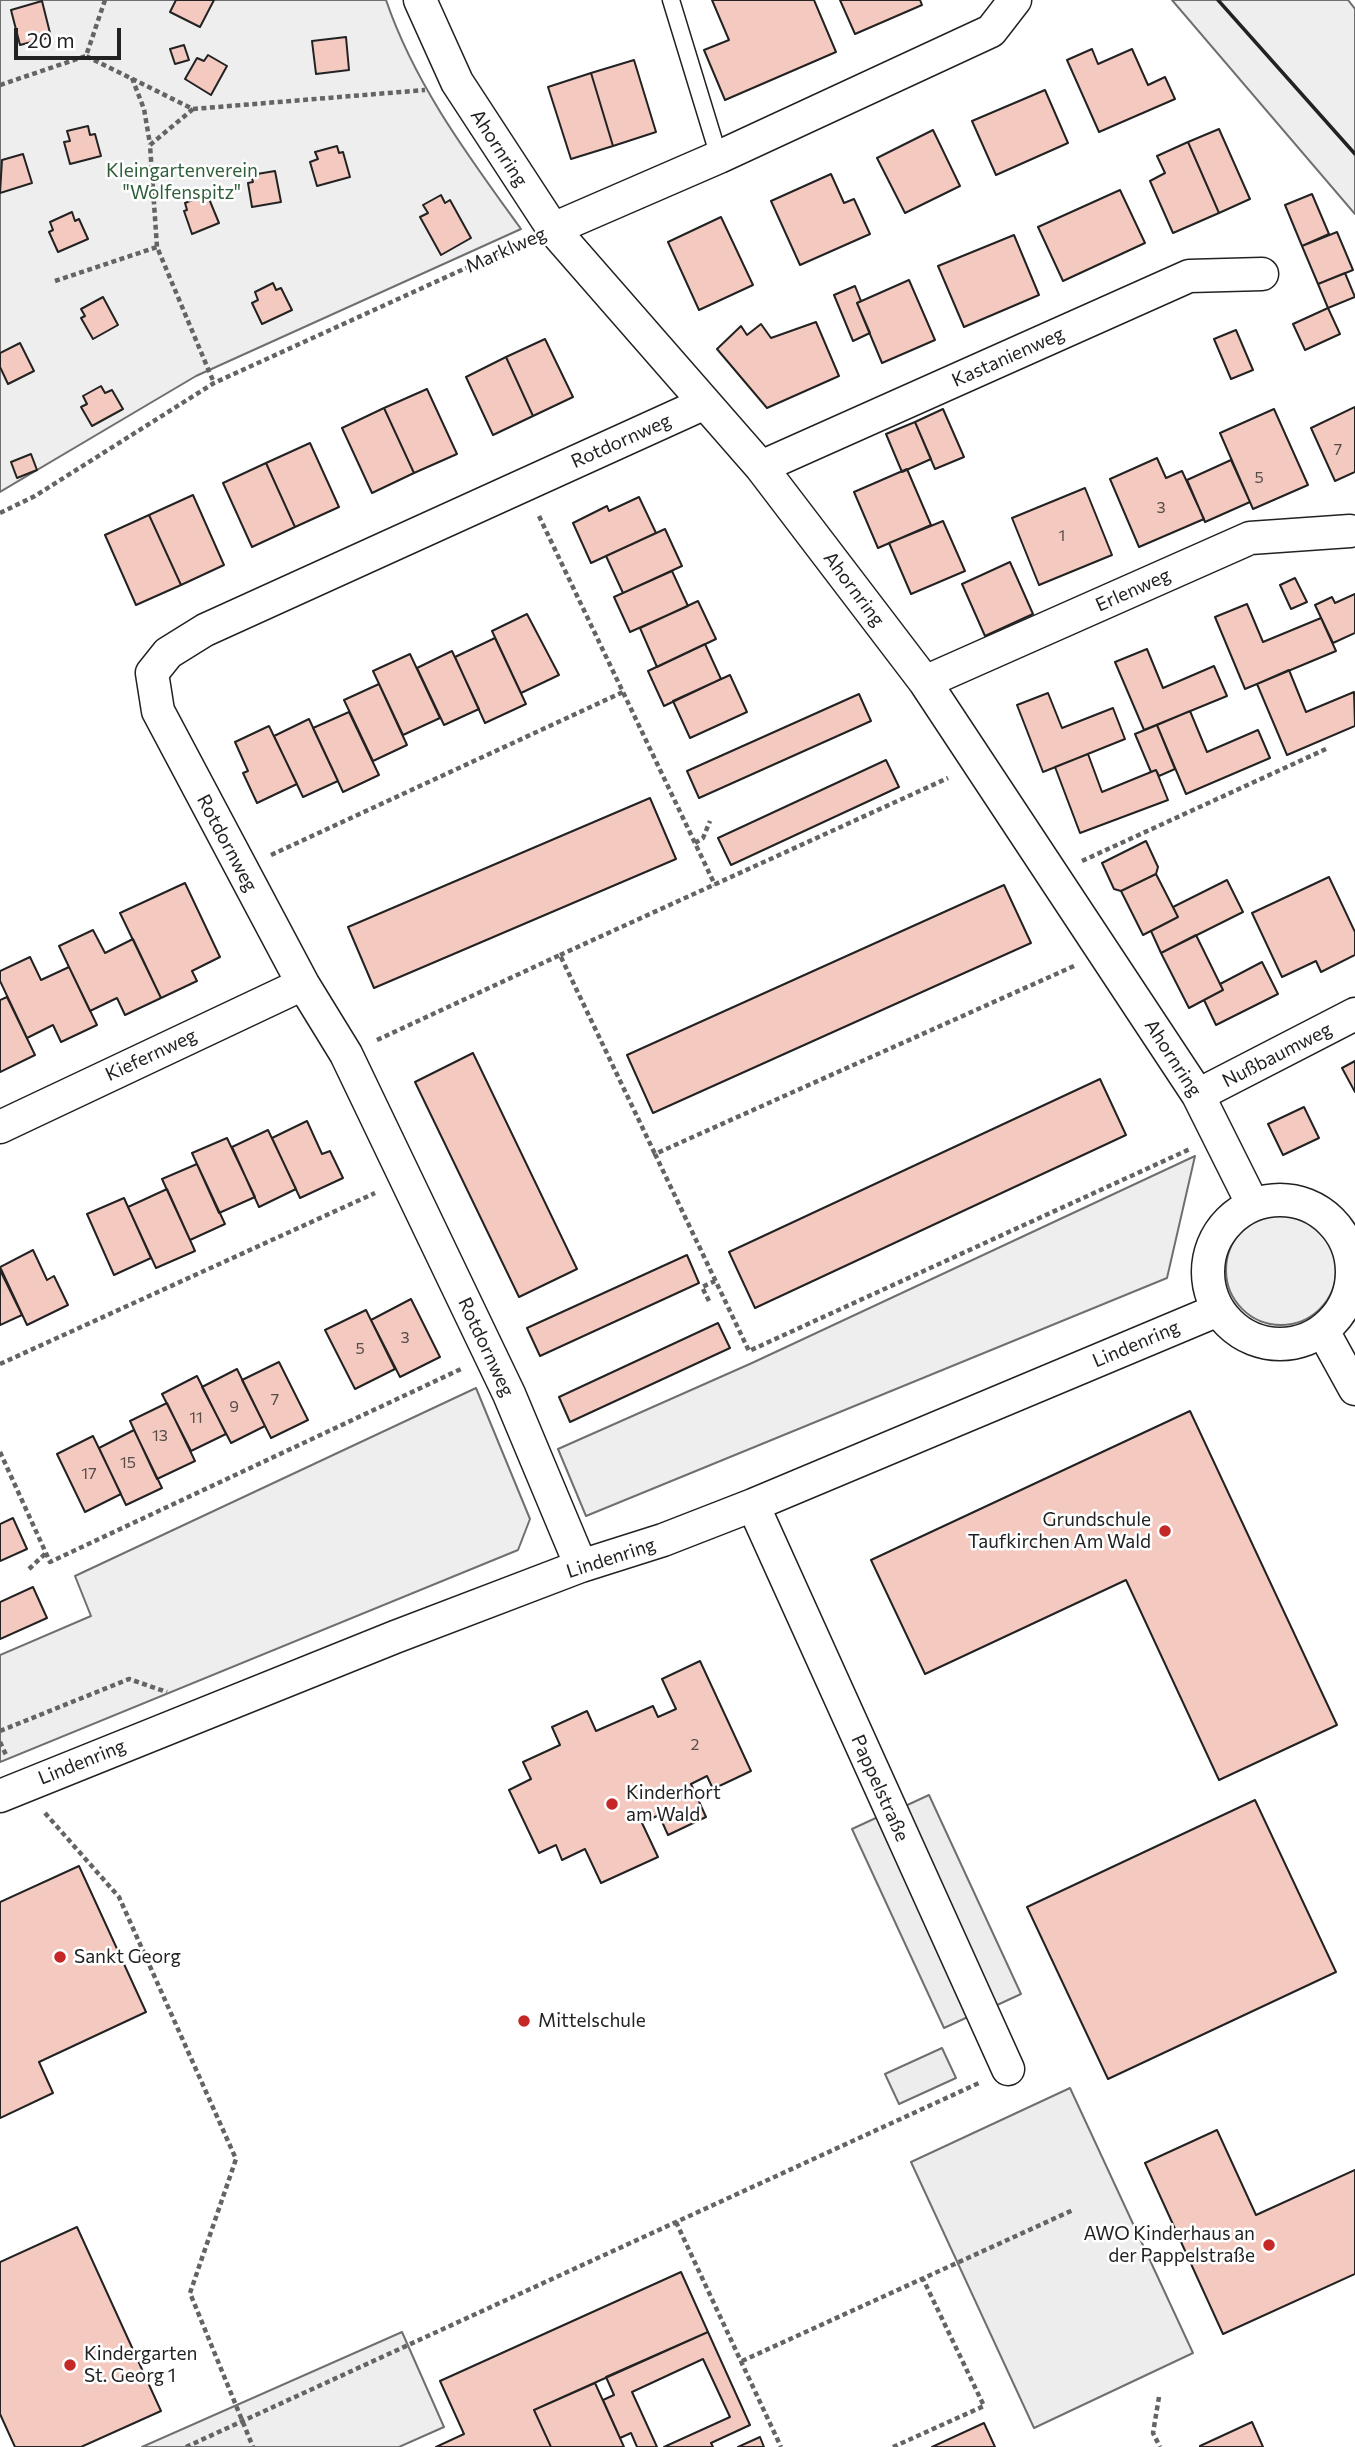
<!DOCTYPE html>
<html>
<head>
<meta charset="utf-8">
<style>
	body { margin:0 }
	#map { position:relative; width:1355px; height:2447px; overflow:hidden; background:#fff; font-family:Commissioner,sans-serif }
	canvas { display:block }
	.scale { position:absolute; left:14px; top:28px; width:107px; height:32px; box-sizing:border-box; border:4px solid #222; border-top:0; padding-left:9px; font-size:21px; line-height:24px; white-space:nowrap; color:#222; -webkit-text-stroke:5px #fff; paint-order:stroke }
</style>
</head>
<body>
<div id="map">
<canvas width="1355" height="2447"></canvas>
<div class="scale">20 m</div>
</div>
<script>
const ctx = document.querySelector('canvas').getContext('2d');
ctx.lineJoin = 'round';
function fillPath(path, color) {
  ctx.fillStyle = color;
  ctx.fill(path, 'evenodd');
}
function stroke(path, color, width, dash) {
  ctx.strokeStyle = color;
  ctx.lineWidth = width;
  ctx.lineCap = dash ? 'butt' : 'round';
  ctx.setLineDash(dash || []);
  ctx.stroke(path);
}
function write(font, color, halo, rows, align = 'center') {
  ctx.font = font + ' Commissioner,sans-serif';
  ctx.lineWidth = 5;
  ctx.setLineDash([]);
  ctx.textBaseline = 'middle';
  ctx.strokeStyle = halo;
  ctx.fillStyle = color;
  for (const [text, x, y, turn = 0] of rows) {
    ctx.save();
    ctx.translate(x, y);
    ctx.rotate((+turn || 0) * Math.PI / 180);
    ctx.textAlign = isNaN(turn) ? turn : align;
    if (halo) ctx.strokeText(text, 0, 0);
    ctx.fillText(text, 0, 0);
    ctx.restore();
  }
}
const green = new Path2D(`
	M0,0H386C415,85 469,157 521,229L196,376L0,492Z
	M1172,0H1348L1355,9V214Z
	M1195,1156L1167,1278L586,1516L558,1449L752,1363Z
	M1226 1270a55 55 0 1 1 110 0a55 55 0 1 1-110 0Z
	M476,1388L530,1519L518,1550L0,1762V1655L91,1616L75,1576Z
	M402,2332L444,2427L399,2447H142Z`);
fillPath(green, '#eee');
stroke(green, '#6f6f6f', 2);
const parking = new Path2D(`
	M929,1795L1021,1994L995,2006L903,1807Z
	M878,1817L970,2016L944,2028L852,1829Z
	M942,2048L956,2078L899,2104L885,2074Z
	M1070,2088L1193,2353L1034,2428L911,2162Z`);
fillPath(parking, '#ededed');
stroke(parking, '#6f6f6f', 2);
const building = new Path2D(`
	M176,0H214L200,27L170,12Z
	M712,0H814L836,52L725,100L704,50L729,40Z
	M840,0H920L922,5L855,34Z
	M42,1L51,37L20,45L11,10Z
	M346,37L349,70L316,74L312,41Z
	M184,45L189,60L175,64L170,49Z
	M1092,49L1098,64L1132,49L1148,85L1165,77L1175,99L1099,132L1067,60Z
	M208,55L227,66L211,95L185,79L197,58L204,61Z
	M634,60L656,132L613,146L591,73Z
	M591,73L613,146L571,159L548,87Z
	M1045,90L1068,143L996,175L972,121Z
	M88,126L90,135L95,134L101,156L70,164L64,142L70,141L67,131Z
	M1219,129L1250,199L1219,213L1188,142Z
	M933,130L960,186L905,213L877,158Z
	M1188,142L1219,213L1173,233L1150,181L1165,173L1157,156Z
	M337,146L339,153L343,152L350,177L317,186L310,162L318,159L315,152Z
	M23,154L32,183L0,193L2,160Z
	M275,171L281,202L252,207L248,183L253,182L251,175Z
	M831,174L844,203L854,199L870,234L800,265L771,201Z
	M1120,190L1145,243L1063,281L1038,227Z
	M207,194L219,223L192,234L184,211L187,210L185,203Z
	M1312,194L1329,234L1302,246L1285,205Z
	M441,195L445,203L450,200L471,238L441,255L420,217L428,213L423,205Z
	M72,212L75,221L79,219L88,239L58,252L49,232L53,230L50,222Z
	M721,217L753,285L699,310L668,242Z
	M1337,232L1353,270L1318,284L1302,246Z
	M1014,235L1039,295L964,327L938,266Z
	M1345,273L1355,297L1328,308L1318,284Z
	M909,280L935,340L882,363L857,303Z
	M273,283L276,290L281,288L292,310L262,324L252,303L258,300L255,292Z
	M855,286L861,301L857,303L870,333L853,341L834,295Z
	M103,297L118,325L93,339L81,318L85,316L81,309Z
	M1328,308L1340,334L1305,350L1293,324Z
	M816,322L839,376L767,408L717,349L741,326L747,335L761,324L771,338Z
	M1236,330L1253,370L1231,379L1214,339Z
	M545,339L573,397L533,416L506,357Z
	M20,343L34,371L8,384L0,367V353Z
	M506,357L533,416L493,435L466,377Z
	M101,386L105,393L112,390L123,409L92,426L81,407L87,404L83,396Z
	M427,389L457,454L414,473L384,408Z
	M1355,407V472L1335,481L1311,428Z
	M384,408L414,473L372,493L342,428Z
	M943,409L964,457L935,469L915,422Z
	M1274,409L1308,485L1253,509L1220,433Z
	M915,422L931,459L902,472L886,434Z
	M310,443L339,507L295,527L266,463Z
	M31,454L37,470L17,478L11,462Z
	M1157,458L1166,478L1182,471L1204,519L1139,547L1110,479Z
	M1231,460L1250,502L1205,522L1187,480Z
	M266,463L295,527L252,547L223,483Z
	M907,469L931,525L878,548L854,492Z
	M1085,488L1112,555L1039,585L1012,518Z
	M193,495L224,565L181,585L149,515Z
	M639,497L656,533L591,563L573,523L607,506L609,511Z
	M149,515L181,585L136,605L105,535Z
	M943,521L965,571L911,594L889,543Z
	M665,529L682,566L623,593L606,556Z
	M1010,562L1033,614L985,636L962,584Z
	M672,571L688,606L630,632L614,597Z
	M1295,578L1307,602L1291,609L1280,585Z
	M1355,594V633L1333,643L1315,605L1332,597L1335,603Z
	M698,601L716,639L657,667L640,628Z
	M1247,604L1263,642L1321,618L1336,651L1245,689L1215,617Z
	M527,614L559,675L521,693L492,631Z
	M495,638L526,704L485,723L455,657Z
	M705,644L721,679L664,706L648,671Z
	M1147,649L1163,688L1214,666L1227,696L1144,730L1115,662Z
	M452,651L479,709L444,725L417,668Z
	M410,654L440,718L403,735L373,671Z
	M1289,670L1306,712L1354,692L1355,726L1287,755L1257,684Z
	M730,675L747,712L690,738L673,701Z
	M379,684L407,745L373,761L344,700Z
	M1048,693L1062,728L1113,708L1125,739L1043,772L1017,705Z
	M859,694L871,721L699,798L687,771Z
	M1190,711L1207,752L1258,730L1270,758L1186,794L1157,725Z
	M349,712L379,775L343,792L313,728Z
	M309,719L338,781L303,797L274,736Z
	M1157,725L1175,769L1159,776L1156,770L1151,772L1135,734Z
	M269,726L297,784L257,803L243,773L248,771L235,742Z
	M1088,754L1102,792L1156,770L1168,800L1080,833L1055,767Z
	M886,760L899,787L731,865L718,838Z
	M650,798L676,859L374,988L348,927Z
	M1146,841L1158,867L1156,874L1121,891L1114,889L1102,863Z
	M1156,874L1178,917L1143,935L1121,891Z
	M1329,877L1355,932V955L1321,972L1316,961L1282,977L1252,913Z
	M1227,880L1243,912L1161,953L1151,931L1178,917L1173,907Z
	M185,883L220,957L192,971L197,981L161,998L120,913Z
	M1004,885L1031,943L653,1113L627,1055Z
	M93,930L105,953L133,939L161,998L125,1015L117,998L90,1011L59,946Z
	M1196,935L1223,990L1189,1008L1161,953Z
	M30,957L41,980L69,967L97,1025L61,1042L53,1025L27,1038L0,981V971Z
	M1262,962L1278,994L1216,1025L1204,1000L1223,990L1220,984Z
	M7,997L35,1055L0,1072V1000Z
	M473,1053L577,1269L519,1297L415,1082Z
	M1355,1061V1092L1342,1068Z
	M1100,1079L1126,1135L755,1308L729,1252Z
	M1304,1107L1319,1138L1283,1155L1268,1124Z
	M307,1121L322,1154L330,1151L343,1178L300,1198L272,1138Z
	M268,1130L296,1189L259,1207L232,1147Z
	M227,1138L255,1197L219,1213L192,1153Z
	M197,1164L225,1224L190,1240L162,1179Z
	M167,1189L195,1251L156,1268L128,1207Z
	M124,1198L151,1258L114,1275L87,1214Z
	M33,1250L47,1280L54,1276L68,1305L27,1325L0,1267Z
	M687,1255L699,1283L540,1356L527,1328Z
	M0,1270L22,1315L0,1325Z
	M411,1299L440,1357L400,1377L371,1320Z
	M366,1310L395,1369L355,1389L325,1330Z
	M718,1323L730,1348L570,1422L559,1397Z
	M279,1362L308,1420L271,1438L242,1380Z
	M237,1369L265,1426L231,1443L202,1387Z
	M197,1376L226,1434L191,1451L162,1394Z
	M167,1403L195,1461L157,1479L130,1421Z
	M1190,1411L1337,1725L1219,1780L1126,1580L925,1674L871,1560Z
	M134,1430L162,1488L126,1505L99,1448Z
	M93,1436L121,1494L85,1512L57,1454Z
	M13,1518L27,1549L0,1561V1524Z
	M33,1587L47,1618L0,1639V1602Z
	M700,1661L751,1771L713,1789L707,1776L691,1784L706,1817L668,1835L659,1815L642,1823L658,1857L601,1883L585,1849L562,1860L556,1845L539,1853L509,1790L531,1779L523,1762L560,1745L552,1727L587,1711L596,1731L653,1706L658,1717L676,1709L662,1679Z
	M1255,1800L1336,1972L1108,2079L1027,1907Z
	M79,1866L146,2012L39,2062L53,2093L0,2118V1902Z
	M1217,2130L1256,2215L1355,2170V2274L1223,2334L1145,2163Z
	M77,2227L161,2411L81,2447H15L0,2414V2262Z
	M681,2272L708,2332L534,2410L551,2447H436L464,2434L440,2381Z
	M708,2332L750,2425L711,2443L713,2447H664L730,2417L703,2359L632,2392L657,2447H637L631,2433L620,2438L603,2400L614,2395L606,2377Z
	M595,2383L624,2447H551L534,2410Z
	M1252,2422L1263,2447H1200V2446Z
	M984,2423L995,2447H932Z
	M760,2437L764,2447H738Z`);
fillPath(building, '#f3c9c0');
stroke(building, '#222', 2);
const service = new Path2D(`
	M671,0L719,157`);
const minor = new Path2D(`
	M420,0L457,82L553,229L761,467L925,682L1198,1095L1253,1205
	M553,229L719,157L991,31L1015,0
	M761,467L1189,276L1262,274
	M925,682L1250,538L1350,531
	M1198,1095L1355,1014
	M0,1127L303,984
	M1208 1272a72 72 0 1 1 144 0a72 72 0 1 1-144 0Z
	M1323,1331L1355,1389
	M753,1505L1008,2069
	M581,1566L509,1394L346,1054L303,984L158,711L152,673L168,653L205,630L705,403
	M0,1796L395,1637L581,1566L663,1540L753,1505L1218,1310`);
stroke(service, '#222', 19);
stroke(minor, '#222', 35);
stroke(new Path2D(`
	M105,0L86,56L193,109L425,90
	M132,78L144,109L150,144
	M0,85L86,56
	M193,109L150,145L157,247L214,383
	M55,281L157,247
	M0,513L35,496L214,383L523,242
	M539,516L715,885
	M695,843L703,838L710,821
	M271,855L623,692
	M1082,861L1326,749
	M560,955L948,778
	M1074,966L655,1154L749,1351L1190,1149
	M377,1040L560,955L655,1154
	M709,1301L702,1287L715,1281
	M0,1364L375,1193
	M0,1452L50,1562L461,1369
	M29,1569L46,1553
	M0,1731L129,1679L167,1692
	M0,1742L7,1757
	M45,1813L119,1897L236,2159L190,2293L253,2447
	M676,2222L781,2447
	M742,2361L1073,2210
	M1159,2397L1153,2433L1160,2447
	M186,2447L979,2083
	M893,2447L984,2406L923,2279`), '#646464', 4.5, [5, 3.5]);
stroke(service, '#fff', 16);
stroke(minor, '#fff', 32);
stroke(new Path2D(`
	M1218,0L1355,154`), '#222', 3.5);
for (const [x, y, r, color] of [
	[1165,1531,7,"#c62828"],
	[612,1804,7,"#c62828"],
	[60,1957,7,"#c62828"],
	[524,2021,7,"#c62828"],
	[1269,2245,7,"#c62828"],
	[70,2365,7,"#c62828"]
]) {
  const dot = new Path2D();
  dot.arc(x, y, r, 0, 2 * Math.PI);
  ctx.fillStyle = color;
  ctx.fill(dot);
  stroke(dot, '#fff', 2.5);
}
write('16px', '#564c4a', null, [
	["7",1338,450],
	["5",1259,478],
	["3",1161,508],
	["1",1062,536],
	["3",405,1338],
	["5",360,1349],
	["7",275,1400],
	["9",234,1407],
	["11",196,1418],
	["13",160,1436],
	["15",128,1463],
	["17",89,1474],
	["2",695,1745]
]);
write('19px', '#222', '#fff', [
	["Ahornring",499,148,57],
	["Marklweg",506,250,-24],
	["Kastanienweg",1008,357,-24],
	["Rotdornweg",621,441,-24],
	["Ahornring",854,589,53],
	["Erlenweg",1133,590,-24],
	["Rotdornweg",227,843,62],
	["Kiefernweg",151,1055,-25],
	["Nußbaumweg",1277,1055,-27],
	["Ahornring",1173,1058,57],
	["Lindenring",1136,1344,-23],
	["Rotdornweg",486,1347,65],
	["Lindenring",611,1558,-18],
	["Lindenring",82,1762,-22],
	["Pappelstraße",880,1788,66]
]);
write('19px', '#2f5e38', '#fff', [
	["Kleingartenverein",182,171],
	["\"Wolfenspitz\"",182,193]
]);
write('19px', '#222', '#fff', [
	["Grundschule",1151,1520,"right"],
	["Taufkirchen Am Wald",1151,1542,"right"],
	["Kinderhort",626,1793],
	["am Wald",626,1815],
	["Sankt Georg",74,1957],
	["Mittelschule",538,2021],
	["AWO Kinderhaus an",1255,2234,"right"],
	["der Pappelstraße",1255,2256,"right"],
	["Kindergarten",84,2354],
	["St. Georg 1",84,2376]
], 'left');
</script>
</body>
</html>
